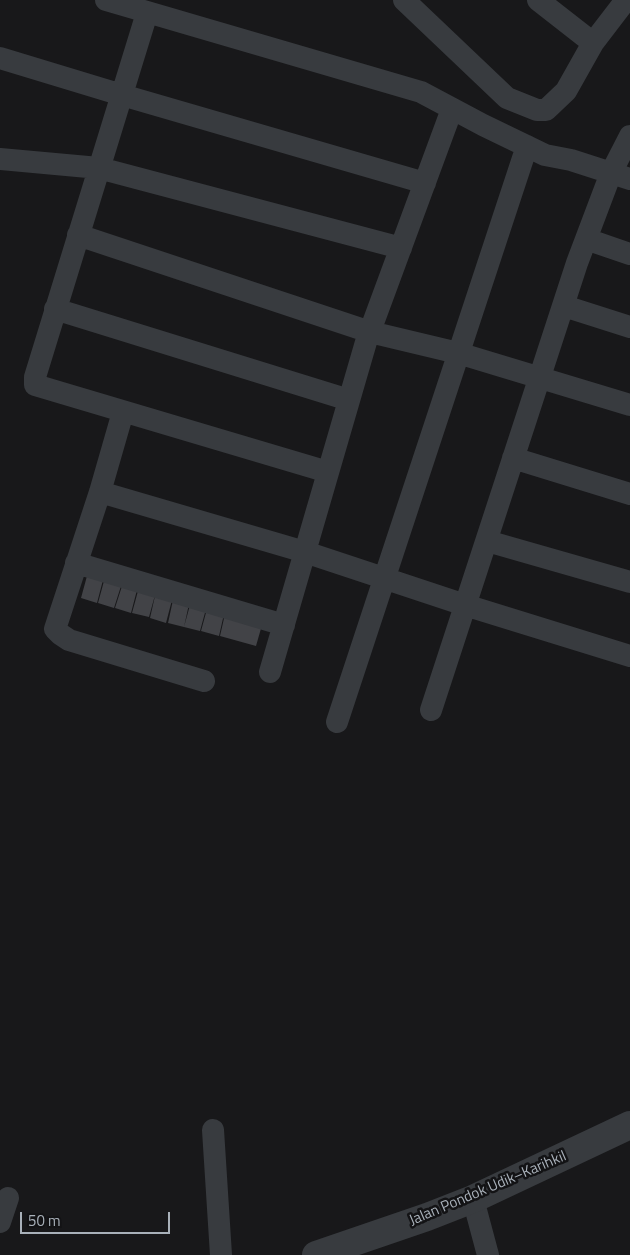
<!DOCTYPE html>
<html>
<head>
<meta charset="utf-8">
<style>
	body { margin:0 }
	#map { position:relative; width:630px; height:1255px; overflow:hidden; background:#18181a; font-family:"Titillium Web",sans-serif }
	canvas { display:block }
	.scale { position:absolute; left:20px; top:1212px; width:150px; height:22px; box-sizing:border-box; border:2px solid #a9b1ba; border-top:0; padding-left:6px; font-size:15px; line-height:18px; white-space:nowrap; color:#a9b1ba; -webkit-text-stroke:4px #131315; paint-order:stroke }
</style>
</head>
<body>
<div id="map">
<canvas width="630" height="1255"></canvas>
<div class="scale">50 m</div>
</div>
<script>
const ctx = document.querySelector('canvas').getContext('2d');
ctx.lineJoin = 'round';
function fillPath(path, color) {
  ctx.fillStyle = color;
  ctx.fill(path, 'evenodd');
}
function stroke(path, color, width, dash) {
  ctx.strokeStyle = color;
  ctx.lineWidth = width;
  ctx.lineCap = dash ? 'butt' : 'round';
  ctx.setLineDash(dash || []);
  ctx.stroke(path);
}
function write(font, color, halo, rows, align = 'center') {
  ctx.font = font + ' "Titillium Web",sans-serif';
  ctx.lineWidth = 5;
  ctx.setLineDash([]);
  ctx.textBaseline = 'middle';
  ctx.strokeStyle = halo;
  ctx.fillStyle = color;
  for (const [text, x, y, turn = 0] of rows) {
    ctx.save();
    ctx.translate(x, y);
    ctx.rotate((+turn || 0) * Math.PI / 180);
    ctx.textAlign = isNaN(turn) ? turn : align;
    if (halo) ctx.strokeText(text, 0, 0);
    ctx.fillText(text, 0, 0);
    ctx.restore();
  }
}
fillPath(new Path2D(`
	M87,576L103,580L97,603L81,598Z
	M104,581L121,586L114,608L98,603Z
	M122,586L137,590L131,613L115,608Z
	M138,591L155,595L149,617L132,613Z
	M155,596L172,600L166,623L150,618Z
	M173,600L189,604L184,627L168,623Z
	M190,605L206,609L200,631L184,627Z
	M207,609L224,614L219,636L201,631Z
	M225,614L262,625L256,646L220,636Z`), '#424347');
stroke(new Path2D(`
	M106,0L421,92L483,125L545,155L571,160L630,179
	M404,0L507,98L537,110H546L566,91L593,43L626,0
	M538,0L593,43
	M147,13L35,377V385L328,472
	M0,58L122,95L425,183
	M0,159L99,168L401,248
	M78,235L370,332L458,353L630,405
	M586,239L630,254
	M564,306L630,327
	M55,309L349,400
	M123,412L100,492L55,629L60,634L69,640L204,681
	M513,458L630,494
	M100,492L305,552L465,605L630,656
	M487,541L630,582
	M76,563L284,625
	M270,672L366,342L452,109
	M431,710L577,263L611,173L630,136
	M337,722L527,146
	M213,1130L221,1255
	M473,1199L488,1255
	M0,1222L8,1198`), '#383b3f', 22);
stroke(new Path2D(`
	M316,1255L427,1217L473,1199L630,1125`), '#383b3f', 28);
write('15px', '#a9b1ba', '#131315', [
	["Jalan Pondok Udik–Karihkil",488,1189,-23]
]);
</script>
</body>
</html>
